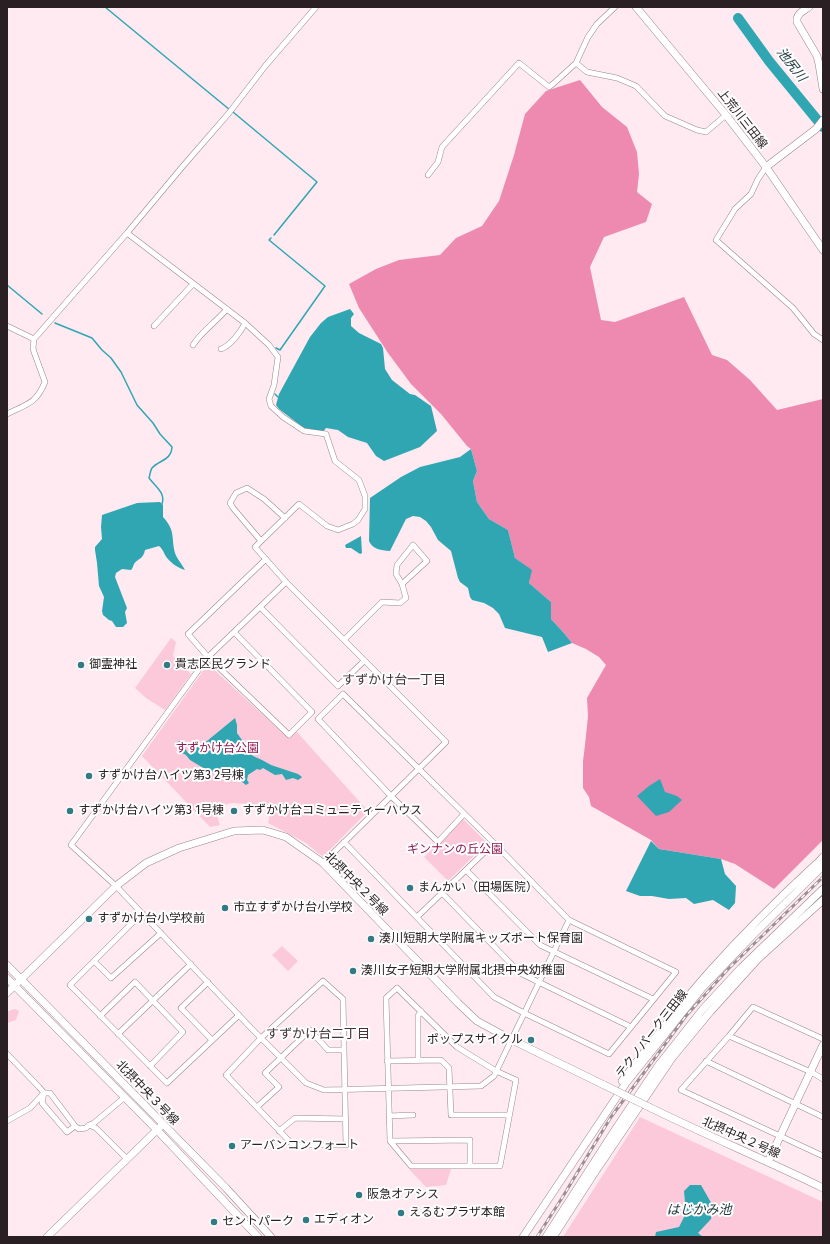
<!DOCTYPE html>
<html>
<head>
<meta charset="utf-8">
<style>
	body { margin:0 }
	#map { position:relative; width:830px; height:1244px; overflow:hidden; background:#feeaf0; font-family:"Fira Sans",sans-serif }
	canvas { display:block }
	.frame { position:absolute; inset:0; border:8px solid #2a2023; pointer-events:none }
</style>
</head>
<body>
<div id="map">
<canvas width="830" height="1244"></canvas>
<div class="frame"></div>
</div>
<script>
const ctx = document.querySelector('canvas').getContext('2d');
ctx.lineJoin = 'round';
function fillPath(path, color) {
  ctx.fillStyle = color;
  ctx.fill(path, 'evenodd');
}
function stroke(path, color, width, dash) {
  ctx.strokeStyle = color;
  ctx.lineWidth = width;
  ctx.lineCap = dash ? 'butt' : 'round';
  ctx.setLineDash(dash || []);
  ctx.stroke(path);
}
function write(font, color, halo, rows, align = 'center') {
  ctx.font = font + ' "Fira Sans","Noto Sans JP",sans-serif';
  ctx.lineWidth = 4;
  ctx.setLineDash([]);
  ctx.textBaseline = 'middle';
  ctx.strokeStyle = halo;
  ctx.fillStyle = color;
  for (const [text, x, y, turn = 0] of rows) {
    ctx.save();
    ctx.translate(x, y);
    ctx.rotate((+turn || 0) * Math.PI / 180);
    ctx.textAlign = isNaN(turn) ? turn : align;
    if (halo) ctx.strokeText(text, 0, 0);
    ctx.fillText(text, 0, 0);
    ctx.restore();
  }
}
fillPath(new Path2D(`
	M171,638L176,642L173,656L191,674L165,710L146,698L135,688Z
	M208,664L288,738L296,731L368,811L323,857L306,843L268,823L271,810L250,804L232,803L214,807L220,825L210,827L142,756Z
	M463,819L487,843L448,881L424,857Z
	M282,946L298,961L288,971L272,955Z
	M15,1009L19,1011L16,1020L7,1023V1012L11,1010Z
	M640,1117L823,1202V1237H563Z
	M409,1169H451L446,1185L426,1187Z`), '#fcc9da');
fillPath(new Path2D(`
	M580,80L602,107L627,127L637,152L639,174L637,192L652,204L646,222L604,237L590,267L601,320L615,322L684,297L712,355L727,360L750,380L777,410L823,399V840L774,889L735,864L721,859L659,849L651,840L591,806L589,797L583,788V761L585,745L588,716L587,698L606,665L599,657L586,649L572,643L563,632L551,619V602L529,583L531,570L515,558L508,530L489,519L477,502L473,481L477,471L471,449L467,446L441,414L411,384L388,353L359,308L349,284L376,269L399,260L440,255L456,238L482,226L499,201L514,155L525,114L546,91Z`), '#ee8aaf');
fillPath(new Path2D(`
	M350,309L354,314L351,318V326L359,333L381,344L383,348L385,369L392,380L410,394L415,395L431,406L437,431L420,447L384,461L376,456L367,443L348,437L338,430L326,428L323,432L305,429L279,409L276,405L279,394L310,337L321,323L328,317Z
	M471,449L477,471L473,481L477,502L489,519L508,530L515,558L532,570L529,583L551,602V619L563,632L572,643L548,652L542,637L505,628L499,614L493,608L484,603L472,600L470,597L468,588L460,582L458,578L451,551L438,540L431,527L426,521L420,517L413,516L406,519L390,551C381,550 373,550 369,541L370,498L401,477L420,467L460,457Z
	M160,502L163,505V517C176,531 171,538 175,553C177,559 182,564 185,570C179,568 172,564 168,559C164,555 164,550 159,546L145,550C143,560 138,558 134,564C133,566 133,568 131,570L122,569L116,573L115,577L127,608L125,612L127,623L123,627H116L112,621L109,620L103,615L102,611L104,597L99,586L97,563L95,550V547L102,539L101,527L102,515L137,503Z
	M361,536L362,553L360,554L351,548H346L345,545Z
	M235,718L237,725V733L247,747L251,754L253,756L262,760L271,765L298,774L302,777L301,778L298,780L293,778L286,780L282,774L275,775L263,768L260,770L257,769L248,775L247,780L249,783L246,785L237,778L218,774L205,769L190,760L186,755L180,752L175,743L180,741L188,753L207,741Z
	M660,779L665,792L677,796L682,800L669,812L656,816L637,796L649,786Z
	M651,841L659,849L721,859L725,874L736,886L735,903L729,910L713,900L694,904L686,898L669,899L652,896H640L626,891Z
	M690,1185H701L713,1206L711,1219L698,1233L703,1237H655L656,1232L679,1227L686,1213L684,1191Z`), '#30a6b3');
stroke(new Path2D(`
	M105,7L230,110
	M233,112L317,182L274,235
	M271,238L269,240L325,286L280,350L276,348
	M7,285L42,314
	M55,323L92,338L102,350L111,358L121,372L137,405L153,423L160,434L172,447C171,461 159,460 152,468C150,471 150,475 149,478C155,486 166,493 162,504
	M275,394L278,397`), '#30a6b3', 1.5);
stroke(new Path2D(`
	M738,18L769,61L823,127`), '#30a6b3', 10);
const minor = new Path2D(`
	M576,63L587,72L617,78L636,86L665,116L697,130L706,132L726,115
	M766,167L758,179L751,194L735,209L716,240L793,308L814,334L823,340
	M428,175L438,162L442,147L519,63L549,87L553,84L576,63L588,37L597,24L615,7
	M127,233L245,323L269,345L278,357L274,385L269,399L271,406L283,417L304,431L326,434L335,461L359,480L365,496V509L358,520L353,524L338,530L327,526L299,504L255,547L286,582L446,742L323,863
	M7,326L34,339
	M154,326L193,284
	M193,345C202,331 216,322 227,309
	M221,349C230,346 241,332 245,323
	M7,414C27,404 36,404 45,382L34,352L33,348L34,339L127,233L183,166L229,113L266,65L316,7
	M261,541L233,508L230,503L236,493L247,488L264,499L285,518
	M286,582L208,657L71,845L116,886L251,1028L306,1083L324,1090L481,1086L494,1076L569,920
	M260,607L338,686L364,661
	M234,632L312,712L289,735L208,657L188,634L266,559
	M344,640L382,602L400,603L406,598L402,584L396,574L397,565L413,545L427,561L402,584
	M344,842L494,997L524,1013L609,1054L676,972L569,920L494,843L343,694L318,719L391,796L438,842L464,814
	M466,870L540,945L653,999
	M442,893L520,973L631,1027
	M142,913L70,985L167,1083L239,1015
	M417,917L494,843
	M94,961L111,978L161,933
	M323,981L343,999L346,1145H293L226,1075L261,1038Z
	M208,982L181,1008L212,1040
	M397,988L457,1047L496,1071L516,1080L500,1166H411L390,1141L386,998Z
	M100,1016L135,982L183,1032L150,1066
	M118,1034L191,964
	M729,1036L811,1072L823,1079
	M823,1039L753,1007L729,1036L681,1090L823,1156
	M7,1054L39,1087L44,1093L42,1103L67,1132L75,1126L79,1129L86,1128L89,1125L96,1128L127,1159
	M418,1060V1016L421,1011
	M387,1061L441,1060L449,1068L451,1115H509
	M706,1061L823,1117
	M257,1107L279,1087L265,1073L310,1030L328,1050H344
	M389,1116L413,1115
	M7,1121L30,1108L44,1093H50L75,1126
	M89,1125L94,1123L125,1097
	M279,1131L295,1118L346,1119
	M390,1141L470,1140V1166`);
const tertiary = new Path2D(`
	M809,7C803,11 796,14 797,22L817,56L819,64L823,89
	M766,167L816,129L823,120
	M7,965L226,1188L271,1237
	M7,978L157,1130L258,1237
	M7,993L116,886L146,863L179,848L234,831L263,830L286,837L323,863L458,1003L477,1021L512,1040L604,1085
	M651,1108C708,1136 766,1160 823,1188
	M768,1162L823,1045
	M47,1237L160,1127`);
const secondary = new Path2D(`
	M636,7L726,115L766,167L823,250
	M814,867L823,857
	M622,1081C650,1044 678,1007 709,972C743,934 779,898 816,864
	M591,1178L672,1058L710,1012L758,959L823,900
	M523,1237L626,1083L702,988L751,937L823,866
	M546,1237L615,1130L658,1066L703,1009L741,968L823,889
	M553,1237L593,1175`);
stroke(minor, '#9d858d', 6);
stroke(tertiary, '#9d858d', 8);
stroke(secondary, '#9d858d', 8);
stroke(minor, '#fff', 5);
stroke(tertiary, '#fff', 7);
stroke(secondary, '#fff', 7);
const rail = new Path2D(`
	M537,1237L562,1198L611,1117L686,1016L729,968L823,877`);
stroke(rail, '#9d8e93', 3);
stroke(rail, '#fdfdfd', 1.5, [4.5]);
const tertiaryBridge = new Path2D(`
	M604,1085L651,1108`);
stroke(tertiaryBridge, '#9d858d', 8, []);
stroke(tertiaryBridge, '#fff', 7);
for (const [x, y, r, color] of [
	[81,665,4,"#337b84"],
	[167,665,4,"#337b84"],
	[89,776,4,"#337b84"],
	[70,811,4,"#337b84"],
	[234,811,4,"#337b84"],
	[410,888,4,"#337b84"],
	[225,908,4,"#337b84"],
	[89,919,4,"#337b84"],
	[371,939,4,"#337b84"],
	[353,971,4,"#337b84"],
	[531,1040,4,"#337b84"],
	[232,1146,4,"#337b84"],
	[359,1195,4,"#337b84"],
	[401,1213,4,"#337b84"],
	[306,1220,4,"#337b84"],
	[214,1222,4,"#337b84"]
]) {
  const dot = new Path2D();
  dot.arc(x, y, r, 0, 2 * Math.PI);
  ctx.fillStyle = color;
  ctx.fill(dot);
  stroke(dot, '#fdfdfd', 1.5);
}
write('12px', '#2a2023', '#fdfdfd', [
	["上荒川三田線",742,119,52],
	["北摂中央２号線",356,884,45],
	["テクノパーク三田線",652,1034,-52],
	["北摂中央３号線",147,1093,46],
	["北摂中央２号線",741,1138,24]
]);
write('12px', '#2a2023', '#fdfdfd', [
	["御霊神社",89,665],
	["貴志区民グランド",175,665],
	["すずかけ台ハイツ第3 2号棟",97,776],
	["すずかけ台ハイツ第3 1号棟",78,811],
	["すずかけ台コミュニティーハウス",242,811],
	["まんかい（田場医院）",418,888],
	["市立すずかけ台小学校",233,908],
	["すずかけ台小学校前",97,919],
	["湊川短期大学附属キッズポート保育園",379,939],
	["湊川女子短期大学附属北摂中央幼稚園",361,971],
	["ポップスサイクル",523,1040,"right"],
	["アーバンコンフォート",240,1146],
	["阪急オアシス",367,1195],
	["えるむプラザ本館",409,1213],
	["エディオン",314,1220],
	["セントパーク",222,1222]
], 'left');
write('12px', '#8f1a52', '#fdfdfd', [
	["すずかけ台公園",217,749],
	["ギンナンの丘公園",455,850]
]);
write('italic 13px', '#213a3d', '#fdfdfd', [
	["池尻川",791,65,52],
	["はじかみ池",699,1210]
]);
write('13px', '#463239', '#fdfdfd', [
	["すずかけ台一丁目",394,680],
	["すずかけ台二丁目",318,1034]
]);
</script>
</body>
</html>
